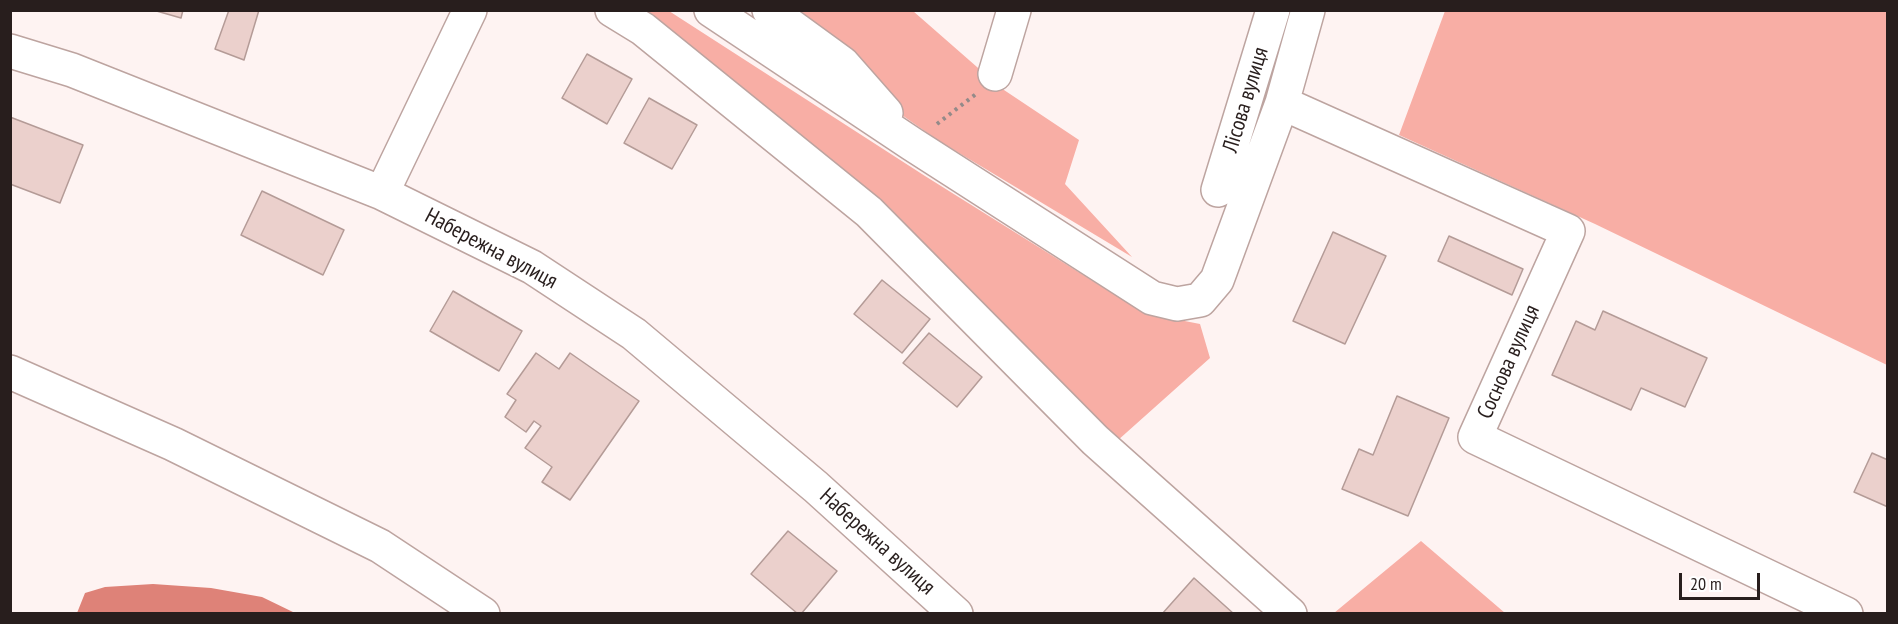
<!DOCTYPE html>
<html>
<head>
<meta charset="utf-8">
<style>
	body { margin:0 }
	#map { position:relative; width:1898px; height:624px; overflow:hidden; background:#fef3f2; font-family:"PT Sans Narrow",sans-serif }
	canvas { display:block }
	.frame { position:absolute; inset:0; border:12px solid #281e1d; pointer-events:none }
	.scale { position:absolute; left:1679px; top:573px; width:81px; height:27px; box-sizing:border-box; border:3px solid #281e1d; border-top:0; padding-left:8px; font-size:18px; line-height:21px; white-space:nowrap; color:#281e1d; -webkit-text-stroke:4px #fff; paint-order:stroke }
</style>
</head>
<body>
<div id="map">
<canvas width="1898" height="624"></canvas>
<div class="frame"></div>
<div class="scale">20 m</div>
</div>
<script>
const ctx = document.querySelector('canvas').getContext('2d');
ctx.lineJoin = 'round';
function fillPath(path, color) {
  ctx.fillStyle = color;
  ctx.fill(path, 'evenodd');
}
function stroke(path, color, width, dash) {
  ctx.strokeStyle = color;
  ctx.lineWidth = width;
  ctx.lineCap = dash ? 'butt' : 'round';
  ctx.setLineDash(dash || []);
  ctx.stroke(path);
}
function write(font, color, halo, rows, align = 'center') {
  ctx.font = font + ' "PT Sans Narrow",sans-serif';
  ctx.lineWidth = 6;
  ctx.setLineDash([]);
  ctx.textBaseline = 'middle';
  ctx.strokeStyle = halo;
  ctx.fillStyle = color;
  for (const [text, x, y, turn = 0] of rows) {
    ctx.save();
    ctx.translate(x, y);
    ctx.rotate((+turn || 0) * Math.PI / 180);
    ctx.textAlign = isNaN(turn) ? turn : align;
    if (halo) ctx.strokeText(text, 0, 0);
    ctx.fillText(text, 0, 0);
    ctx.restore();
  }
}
fillPath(new Path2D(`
	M644,11H669L925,176L1144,313L1200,324L1210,358L1117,441L885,203Z
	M753,11H913L1001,88L1079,140L1065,184L1132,257L939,141Z
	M1445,11H1887V365L1595,224L1399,135Z
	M1421,541L1505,613H1334Z`), '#f8aea5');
fillPath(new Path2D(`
	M153,584L211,588L262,597L295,613H77L85,593L105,587Z`), '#de8278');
const building = new Path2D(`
	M153,10H183L181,18Z
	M229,10H259L244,60L215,49Z
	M587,54L632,79L607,124L562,98Z
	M649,98L697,125L672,169L624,143Z
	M10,117L83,145L60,203L10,184Z
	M262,191L344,230L323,275L241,235Z
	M1333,232L1386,256L1345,344L1293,321Z
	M1449,236L1523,269L1512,295L1438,261Z
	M882,280L930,319L902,353L854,314Z
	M453,291L522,331L499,371L430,331Z
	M1603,311L1707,358L1685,407L1641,388L1631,410L1552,375L1576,321L1595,330Z
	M929,333L982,377L957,407L903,363Z
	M536,353L559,369L570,353L639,401L570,500L542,482L552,467L525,448L541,426L534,421L526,432L505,417L516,400L507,394Z
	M1397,396L1449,418L1408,516L1342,489L1359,449L1373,455Z
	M1872,453L1888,460V507L1854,492Z
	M788,531L837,571L801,614H798L751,574Z
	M1194,578L1234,614H1162Z`);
fillPath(building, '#ebd0cc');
stroke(building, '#b49b97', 1.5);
const street = new Path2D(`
	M612,10L643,29L869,212L1095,440L1290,614
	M711,10L912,144L1152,298L1177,304L1200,300L1217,280L1282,103L1308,10
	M769,10L842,63L886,113
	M10,51L72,70L382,193L532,267L634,334L816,487L956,614
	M995,74L1014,10
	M1282,103L1568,231L1475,437L1846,614
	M1218,190L1273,10
	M382,193L470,10
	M10,372L173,444L380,546L483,614`);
stroke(street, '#bda4a0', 36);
stroke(new Path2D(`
	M937,124L976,94`), '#948a89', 4, [3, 4.5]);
stroke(street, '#fff', 33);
write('22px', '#281e1d', '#fff', [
	["Лісова вулиця",1246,100,-73],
	["Набережна вулиця",491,249,28],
	["Соснова вулиця",1509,362,-66],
	["Набережна вулиця",877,542,42]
]);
</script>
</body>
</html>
